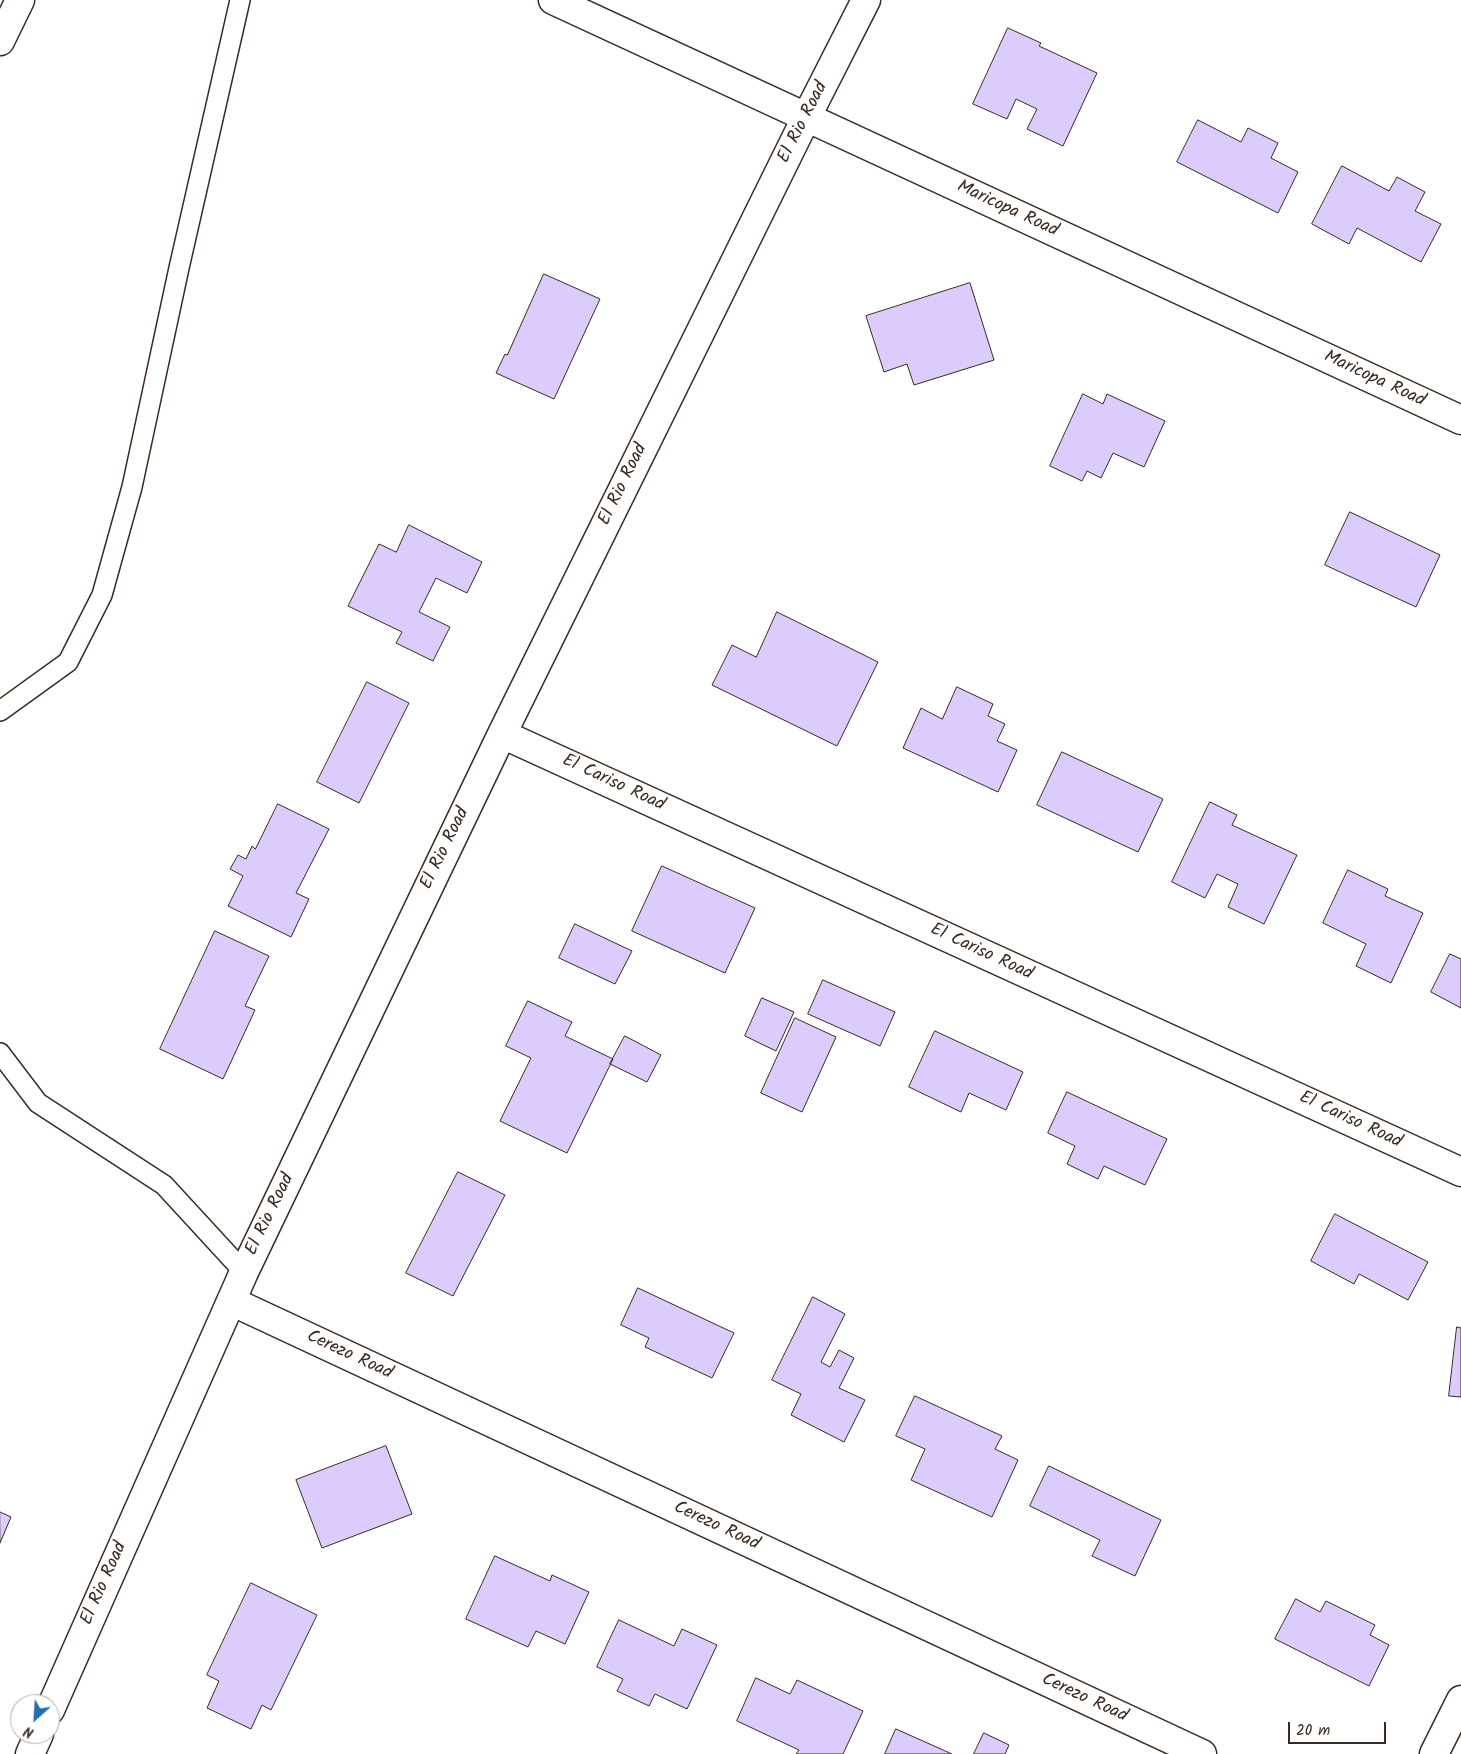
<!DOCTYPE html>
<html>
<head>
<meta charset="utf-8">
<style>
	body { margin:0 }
	#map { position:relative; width:1461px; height:1754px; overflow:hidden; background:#fff; font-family:Kalam,sans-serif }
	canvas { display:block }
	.north { position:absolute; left:10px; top:1694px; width:50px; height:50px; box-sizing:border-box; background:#fff; border:1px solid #b1aaa5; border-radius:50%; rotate:206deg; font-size:14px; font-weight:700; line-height:20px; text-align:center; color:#3b2a1e }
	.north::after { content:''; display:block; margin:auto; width:18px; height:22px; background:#1f6fb2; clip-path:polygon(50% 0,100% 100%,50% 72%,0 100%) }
	.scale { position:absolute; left:1288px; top:1722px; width:98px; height:22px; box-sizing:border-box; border:2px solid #3b2a1e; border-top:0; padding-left:6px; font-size:15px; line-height:18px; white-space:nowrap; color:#3b2a1e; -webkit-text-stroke:4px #fff; paint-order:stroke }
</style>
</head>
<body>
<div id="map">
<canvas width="1461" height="1754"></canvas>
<div class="north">N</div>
<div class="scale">20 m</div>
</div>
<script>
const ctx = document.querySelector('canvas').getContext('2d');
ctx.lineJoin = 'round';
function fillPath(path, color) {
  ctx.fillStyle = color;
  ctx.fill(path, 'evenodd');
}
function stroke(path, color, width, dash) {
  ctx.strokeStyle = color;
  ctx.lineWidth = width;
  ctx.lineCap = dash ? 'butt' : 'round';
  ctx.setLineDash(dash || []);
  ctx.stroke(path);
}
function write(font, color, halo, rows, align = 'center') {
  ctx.font = font + ' Kalam,sans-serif';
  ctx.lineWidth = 4;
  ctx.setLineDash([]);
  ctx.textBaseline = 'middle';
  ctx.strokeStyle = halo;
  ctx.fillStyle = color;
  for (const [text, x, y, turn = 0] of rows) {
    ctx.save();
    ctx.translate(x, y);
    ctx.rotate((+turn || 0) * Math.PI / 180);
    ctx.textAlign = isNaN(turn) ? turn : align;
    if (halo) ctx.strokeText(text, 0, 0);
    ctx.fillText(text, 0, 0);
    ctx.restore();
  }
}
const building = new Path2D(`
	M1008,28L1041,43L1039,46L1097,73L1063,146L1027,129L1037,109L1016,99L1007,119L973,104Z
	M1198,120L1241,142L1248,128L1278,143L1271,158L1298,172L1278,213L1177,162Z
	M1342,166L1389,191L1397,177L1425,192L1415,211L1441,224L1421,262L1357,228L1349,244L1312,224Z
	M544,274L600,299L554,399L496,373L505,354L507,355Z
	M970,283L994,360L914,385L907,364L884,372L866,316Z
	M1083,394L1103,404L1107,394L1165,421L1144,467L1113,453L1101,478L1087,471L1082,481L1050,466Z
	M1350,512L1440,555L1416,607L1325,565Z
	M409,525L482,562L467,593L436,578L419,612L450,627L433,661L396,643L402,632L348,606L379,544L396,552Z
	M777,612L878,662L837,746L712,685L732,645L756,657Z
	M367,682L409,703L359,803L317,782Z
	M957,687L993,704L988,716L1005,724L997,741L1017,750L998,792L903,748L921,708L942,719Z
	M1062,752L1163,799L1138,852L1037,805Z
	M1210,802L1237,815L1232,825L1297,855L1264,924L1228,907L1238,884L1217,874L1205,898L1172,882Z
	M278,804L329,829L296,893L309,899L291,937L228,906L243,876L230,869L238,855L246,859L252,846L255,849Z
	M662,866L755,908L725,973L632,931Z
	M1348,870L1388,889L1385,896L1423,913L1391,983L1356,966L1366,944L1323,923Z
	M575,924L632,951L615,984L559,958Z
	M215,931L269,956L245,1006L255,1010L223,1079L160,1049Z
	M1450,954L1461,959V1008L1431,992Z
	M823,980L895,1012L880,1046L808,1014Z
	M762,998L794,1012L776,1051L745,1036Z
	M528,1001L572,1022L565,1036L613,1059L567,1153L500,1121L531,1058L506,1046Z
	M795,1018L836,1037L802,1112L761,1093Z
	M935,1031L1023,1072L1006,1110L969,1093L961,1112L909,1087Z
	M625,1036L661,1055L647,1082L610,1064Z
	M1067,1092L1167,1139L1145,1185L1104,1166L1098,1179L1067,1164L1075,1146L1048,1133Z
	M458,1172L505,1195L453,1296L406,1273Z
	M1335,1214L1428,1262L1408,1300L1359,1274L1354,1284L1311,1261Z
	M638,1288L734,1333L712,1378L645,1347L649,1338L621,1325Z
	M813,1297L845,1314L821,1362L830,1367L839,1350L854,1358L839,1388L865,1400L844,1442L791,1415L801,1394L772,1380Z
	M1457,1327L1461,1328V1397L1449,1396Z
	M915,1396L1002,1436L995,1449L1018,1460L992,1517L911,1480L925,1449L896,1436Z
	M386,1446L412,1514L322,1548L296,1480Z
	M1049,1466L1161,1520L1135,1576L1092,1556L1100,1540L1030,1506Z
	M0,1512L11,1517L0,1543Z
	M495,1556L550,1581L552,1575L589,1592L565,1644L536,1631L528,1647L466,1619Z
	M251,1583L317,1615L271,1710L262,1705L251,1729L207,1708L219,1681L207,1675Z
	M1296,1599L1320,1612L1326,1601L1375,1625L1370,1635L1389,1645L1369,1686L1275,1639Z
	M619,1620L674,1646L682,1629L717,1645L687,1709L655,1694L649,1706L617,1691L623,1679L597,1667Z
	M756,1678L790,1694L797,1680L863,1711L843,1754H796L799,1750L737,1721Z
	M896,1729L952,1754H885Z
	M984,1733L1009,1745L1005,1754H974Z`);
fillPath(building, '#dcccfe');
stroke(building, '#3b2a1e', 1);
const lane = new Path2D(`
	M0,711L68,662L102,595L132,487L179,268L240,0
	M0,1053L38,1103L164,1185L244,1272`);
const street = new Path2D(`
	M553,0L1461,420
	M502,734L1461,1172
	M231,1301L1202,1754
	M50,1710L244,1272L502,734L806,118L866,0
	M30,1754L39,1734
	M1434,1754L1461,1700`);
const secondary = new Path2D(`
	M0,41L20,0`);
stroke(lane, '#3b2a1e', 22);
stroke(street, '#3b2a1e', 31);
stroke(secondary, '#3b2a1e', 31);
stroke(lane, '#fff', 19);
stroke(street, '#fff', 28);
stroke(secondary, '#fff', 28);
write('18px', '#3b2a1e', '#fff', [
	["El Rio Road",804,123,-63],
	["Maricopa Road",1007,210,25],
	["Maricopa Road",1374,380,25],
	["El Rio Road",624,485,-64],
	["El Cariso Road",613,784,25],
	["El Rio Road",446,849,-64],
	["El Cariso Road",981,953,25],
	["El Cariso Road",1350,1121,25],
	["El Rio Road",271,1215,-64],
	["Cerezo Road",349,1356,25],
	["Cerezo Road",716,1527,25],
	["El Rio Road",105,1584,-66],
	["Cerezo Road",1084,1699,25]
]);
</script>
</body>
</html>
